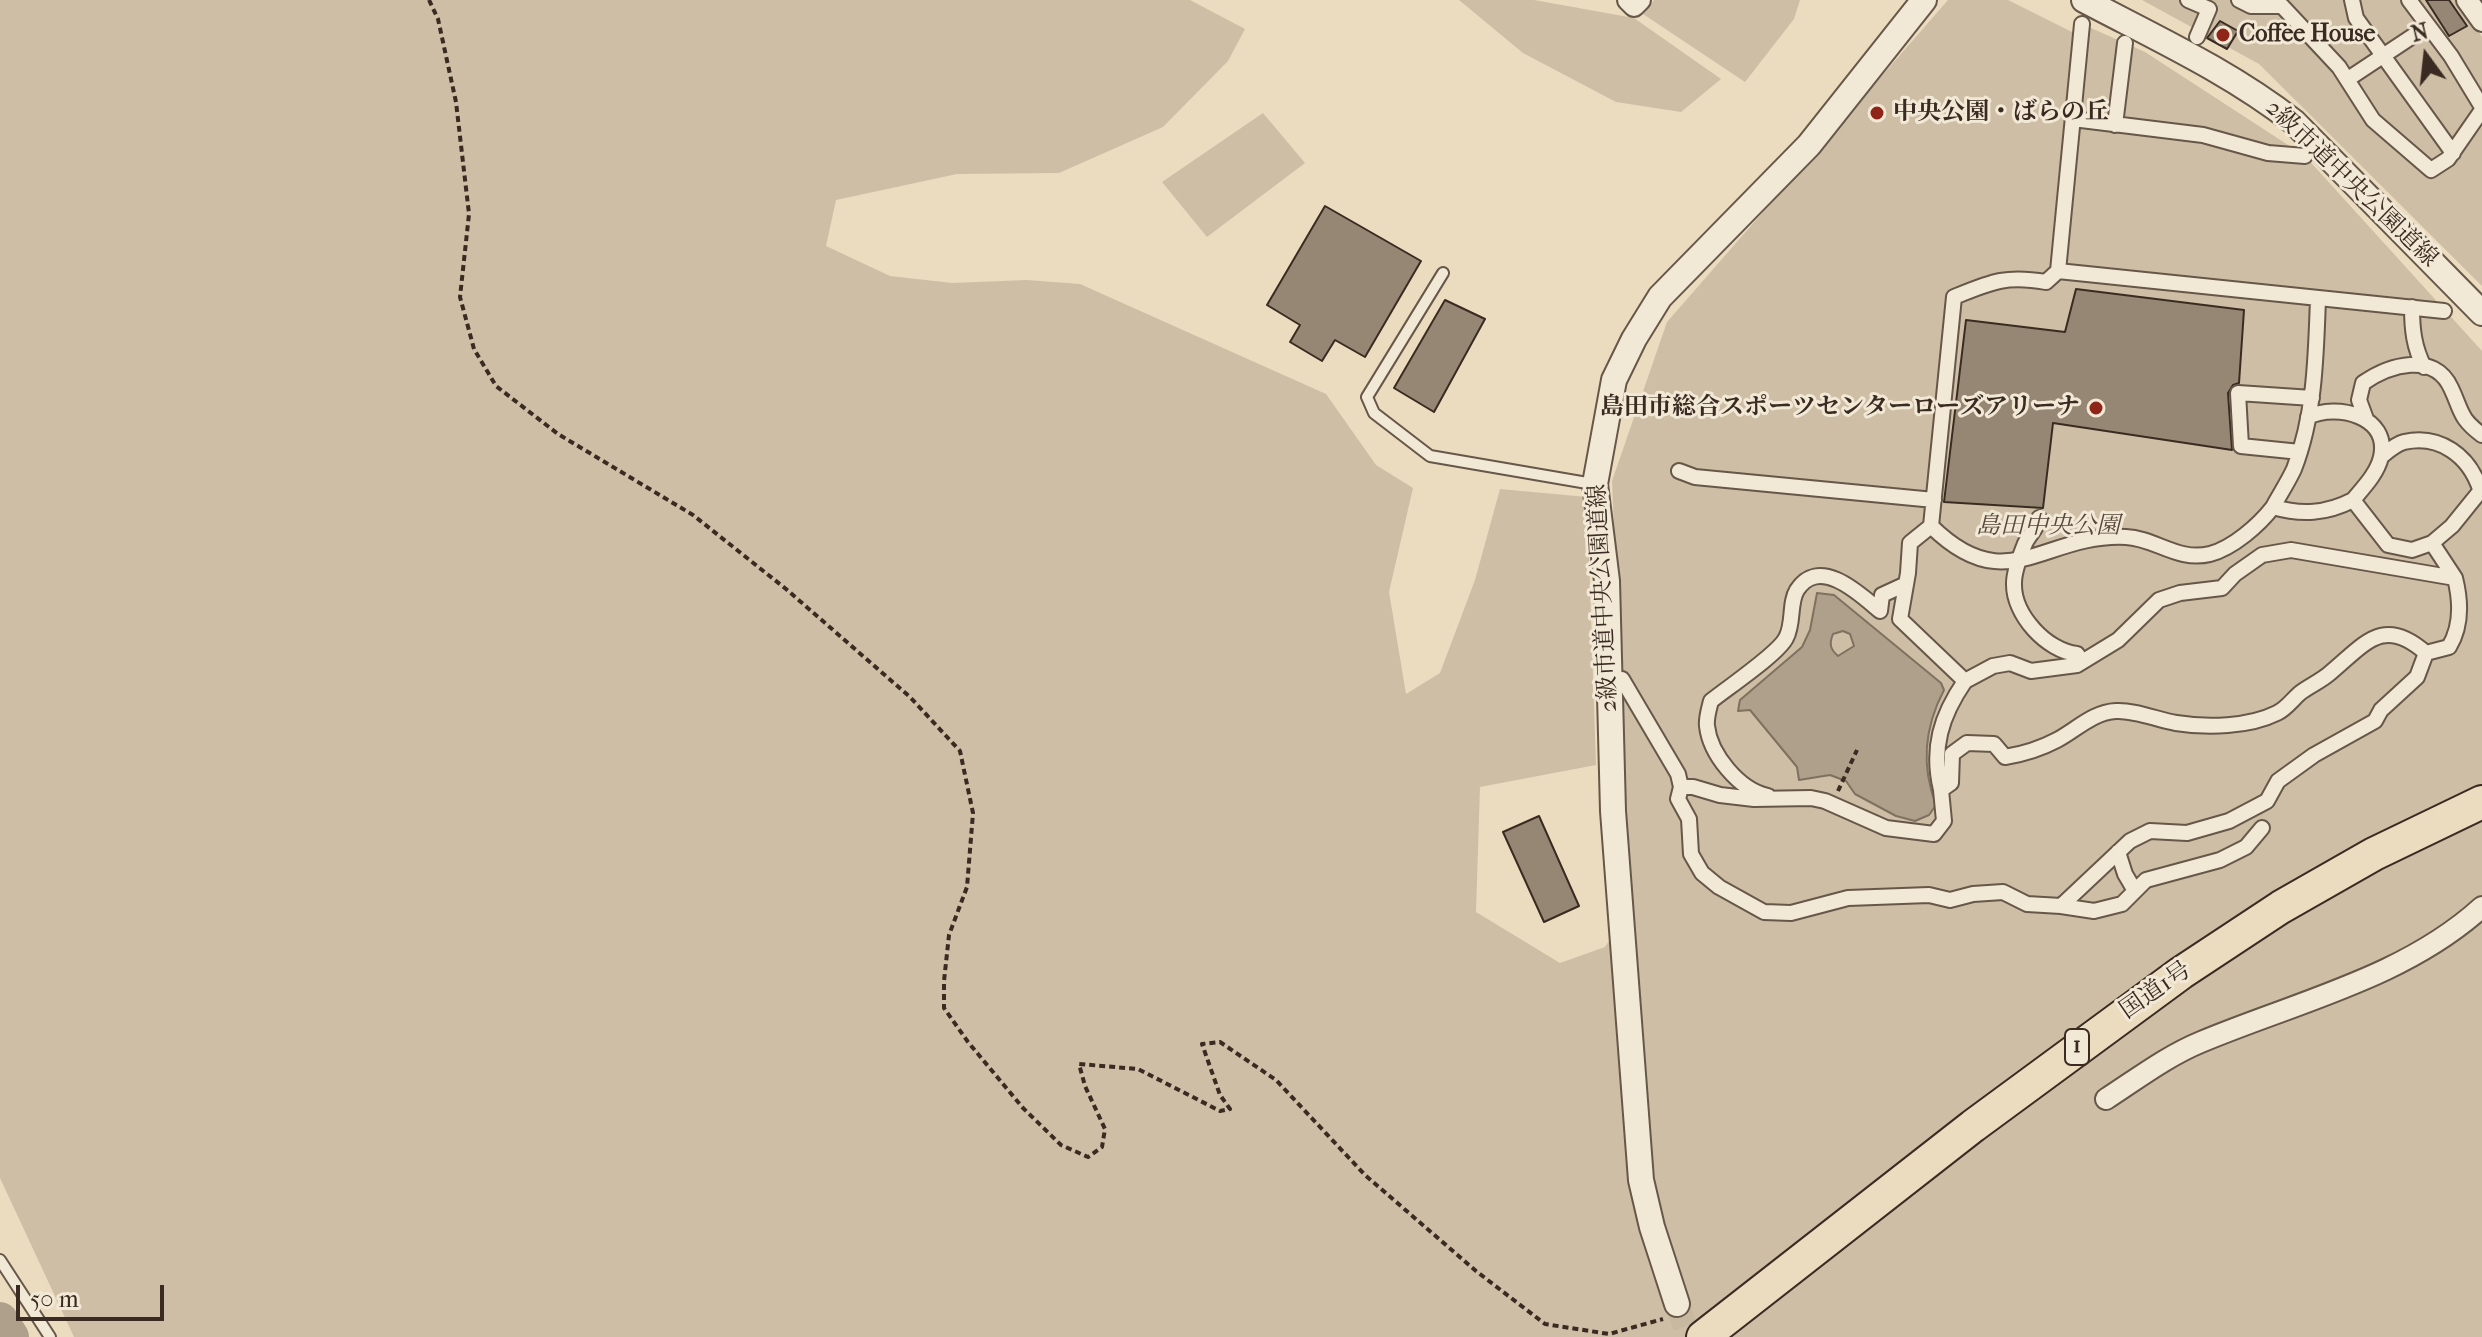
<!DOCTYPE html>
<html>
<head>
<meta charset="utf-8">
<style>
	body { margin:0 }
	#map { position:relative; width:2482px; height:1337px; overflow:hidden; background:#ebdcc0; font-family:"IM FELL French Canon",serif }
	canvas { display:block }
	.north { position:absolute; left:2386px; top:16px; width:80px; height:80px; -webkit-text-stroke:6px #f2e8d6; paint-order:stroke; rotate:345deg; font-size:22px; font-weight:700; line-height:32px; text-align:center; color:#392b21 }
	.north::after { content:''; display:block; margin:auto; width:28px; height:36px; background:#392b21; clip-path:polygon(50% 0,100% 100%,50% 72%,0 100%) }
	.scale { position:absolute; left:16px; top:1285px; width:148px; height:36px; box-sizing:border-box; border:4px solid #392b21; border-top:0; padding-left:10px; font-size:24px; line-height:28px; white-space:nowrap; color:#392b21; -webkit-text-stroke:6px #f2e8d6; paint-order:stroke }
</style>
</head>
<body>
<div id="map">
<canvas width="2482" height="1337"></canvas>
<div class="north">N</div>
<div class="scale">50 m</div>
</div>
<script>
const ctx = document.querySelector('canvas').getContext('2d');
ctx.lineJoin = 'round';
function fillPath(path, color) {
  ctx.fillStyle = color;
  ctx.fill(path, 'evenodd');
}
function stroke(path, color, width, dash) {
  ctx.strokeStyle = color;
  ctx.lineWidth = width;
  ctx.lineCap = dash ? 'butt' : 'round';
  ctx.setLineDash(dash || []);
  ctx.stroke(path);
}
function write(font, color, halo, rows, align = 'center') {
  ctx.font = font + ' "IM FELL French Canon","Noto Serif JP",serif';
  ctx.lineWidth = 6;
  ctx.setLineDash([]);
  ctx.textBaseline = 'middle';
  ctx.strokeStyle = halo;
  ctx.fillStyle = color;
  for (const [text, x, y, turn = 0] of rows) {
    ctx.save();
    ctx.translate(x, y);
    ctx.rotate((+turn || 0) * Math.PI / 180);
    ctx.textAlign = isNaN(turn) ? turn : align;
    if (halo) ctx.strokeText(text, 0, 0);
    ctx.fillText(text, 0, 0);
    ctx.restore();
  }
}
fillPath(new Path2D(`
	M0,0H1190L1245,29L1228,61L1163,127L1059,173L957,174L836,200L826,246L890,276L952,283L1027,280L1080,284L1326,394L1376,465L1413,488L1389,592L1406,694L1440,673L1475,580L1500,489L1587,497L1596,765L1480,787L1476,912L1560,963L1605,947L1630,909L1612,481L1667,322L1948,0H2008L2080,36L2082,24L2145,52L2305,156L2482,351V1337H74L0,1178Z
	M1459,0H1534L1634,18L1721,79L1681,112L1616,102L1523,53Z
	M1654,0H1800L1794,19L1745,82L1643,14Z
	M2142,0H2457L2482,37V286L2259,64Z
	M1263,113L1305,163L1207,237L1162,182Z`), '#cdbea5');
const water = new Path2D(`
	M1817,593L1834,595L1941,683L1944,690C1924,728 1921,766 1936,805L1929,815L1915,821L1896,816L1855,794L1846,781L1830,775L1799,780L1797,767L1750,710L1738,711L1740,700L1802,647L1810,630ZM1843,631L1850,634L1854,646L1838,656C1830,649 1829,644 1833,634Z`);
fillPath(water, '#aea08a');
stroke(water, '#7f7160', 2);
stroke(new Path2D(`
	M0,1320L11,1337`), '#aea08a', 36);
const building = new Path2D(`
	M2426,0H2449L2467,26L2449,36Z
	M2220,21L2238,31L2227,49L2207,38Z
	M1325,206L1421,261L1365,357L1335,340L1322,361L1290,342L1300,325L1267,305Z
	M2076,289L2244,310L2239,383L2233,385L2228,393L2232,450L2053,423L2043,508L1944,502L1966,320L2065,332Z
	M1445,300L1485,319L1434,412L1394,388Z
	M1539,816L1579,906L1544,922L1503,832Z`);
fillPath(building, '#968774');
stroke(building, '#392b21', 2);
stroke(new Path2D(`
	M1677,1304L1689,1337`), '#c7b9a0', 24, [24, 12]);
const service = new Path2D(`
	M1443,273L1367,397L1374,413L1430,456L1593,484
	M0,1260L50,1337`);
const pedestrian = new Path2D(`
	M2188,0L2209,9L2197,37
	M2239,0L2251,6H2282L2339,67L2373,120L2431,170L2448,159L2482,110
	M2352,0L2356,18L2453,153
	M2409,0L2451,56L2482,107
	M2348,79L2428,26
	M2073,119L2203,135L2268,153L2305,156
	M2115,125L2125,43
	M2058,271L2082,24
	M2412,307C2412,330 2414,347 2424,367
	M2444,311L2058,271L2046,282C2005,275 1991,282 1954,297L1931,526C2007,601 2043,533 2126,537C2155,538 2178,562 2210,554C2233,548 2259,525 2273,507C2301,515 2326,514 2353,500L2388,545L2412,550L2432,543L2452,526L2482,489
	M2308,417C2337,403 2390,416 2381,457C2377,474 2363,488 2353,500
	M2366,419L2359,400L2363,383C2389,365 2434,351 2451,388C2462,411 2459,418 2482,435
	M2300,452L2241,446L2238,393L2312,398
	M2382,456C2388,451 2396,444 2404,442C2440,434 2469,456 2480,489
	M1679,471L1695,477L1934,500
	M2273,507C2280,494 2288,482 2294,469C2315,415 2316,355 2318,298
	M2039,518C2037,530 2028,535 2024,546C2020,556 2014,571 2014,583C2013,615 2047,651 2077,654L2082,662
	M1931,526L1910,543L1908,573L1900,619L1965,681L1993,666L2010,663L2031,671L2077,665L2118,640L2159,600L2180,593L2222,588L2235,574L2262,555L2291,550L2455,578L2432,543
	M1622,679L1678,774L1681,787
	M1965,681C1941,716 1931,748 1941,790L1951,783L1952,754L1967,743L1994,744L2005,757C2024,754 2040,749 2057,740C2076,730 2093,712 2116,711C2135,710 2158,720 2176,723C2207,728 2249,727 2277,713C2286,709 2292,700 2300,693C2309,686 2321,681 2330,673C2365,644 2383,615 2426,653L2449,647C2462,626 2461,602 2455,578
	M1941,790L1944,821L1934,834L1886,828L1825,801L1811,798L1754,799L1720,795L1693,787H1681L1678,799L1689,819L1691,854L1702,873L1719,887L1764,912L1791,913L1848,898L1929,895L1950,900L1973,894L2003,892L2027,904L2061,906L2130,841L2150,831L2187,833L2229,821L2267,801L2278,781L2314,755L2375,721L2381,710L2417,677L2426,653
	M1768,796C1739,790 1710,754 1707,726C1706,718 1709,709 1711,701C1727,688 1778,654 1786,638C1794,624 1789,603 1797,590C1820,555 1861,595 1880,611L1882,595L1906,584
	M2118,852L2125,874L2135,891
	M2061,906L2094,911L2122,904L2146,880L2220,860L2246,847L2262,828`);
const minor = new Path2D(`
	M1628,0L1634,6L1640,0
	M2467,0L2482,21
	M2106,1099C2137,1079 2167,1056 2201,1042C2296,1002 2404,978 2482,907`);
const tertiary = new Path2D(`
	M2084,0C2156,38 2230,72 2294,122L2482,313
	M1677,1304L1652,1227L1641,1180L1613,811L1607,581L1595,484L1614,380L1634,339L1660,297L1809,145L1924,0`);
const trunk = new Path2D(`
	M1703,1337L1973,1126L2181,973L2281,907L2374,854L2482,802`);
stroke(service, '#665749', 14);
stroke(pedestrian, '#665749', 18);
stroke(minor, '#665749', 24);
stroke(tertiary, '#665749', 28);
stroke(trunk, '#392b21', 36);
stroke(new Path2D(`
	M429,0L438,19L456,102L469,214L460,297L474,349L496,386L558,434L693,515L786,589L910,697L960,751L973,813L967,887L949,935L944,981V1008L968,1042L1023,1108L1061,1145L1088,1157L1102,1147L1105,1129L1085,1086L1079,1064L1138,1069L1220,1111L1230,1109L1220,1095L1202,1044L1220,1042L1276,1080L1365,1175L1476,1271L1545,1324L1609,1334L1663,1319
	M1838,791L1857,750`), '#392b21', 4, [6, 4]);
stroke(service, '#f2e8d6', 10);
stroke(pedestrian, '#f2e8d6', 14);
stroke(minor, '#f2e8d6', 20);
stroke(tertiary, '#f2e8d6', 24);
stroke(trunk, '#ebdcc0', 32);
for (const [x, y, r, color] of [
	[2223,35,8,"#8f2418"],
	[1877,113,8,"#8f2418"],
	[2096,408,8,"#8f2418"]
]) {
  const dot = new Path2D();
  dot.arc(x, y, r, 0, 2 * Math.PI);
  ctx.fillStyle = color;
  ctx.fill(dot);
  stroke(dot, '#f2e8d6', 3);
}
for (const [x, y, w] of [
	[2077,1047,24]
]) {
  const box = new Path2D();
  box.roundRect(x - w / 2, y - 18, w, 36, 6);
  ctx.fillStyle = '#f2e8d6';
  ctx.fill(box);
  stroke(box, '#392b21', 2);
}
write('bold 22px', '#392b21', null, [
	["1",2077,1047]
]);
write('bold 24px', '#392b21', '#f2e8d6', [
	["Coffee House",2239,35],
	["中央公園・ばらの丘",1893,113],
	["島田市総合スポーツセンターローズアリーナ",2080,408,"right"]
], 'left');
write('24px', '#392b21', '#f2e8d6', [
	["2級市道中央公園道線",2351,184,44],
	["2級市道中央公園道線",1604,598,-93],
	["国道1号",2156,991,-35]
]);
write('italic 24px', '#57483b', '#f2e8d6', [
	["島田中央公園",2048,527]
]);
</script>
</body>
</html>
